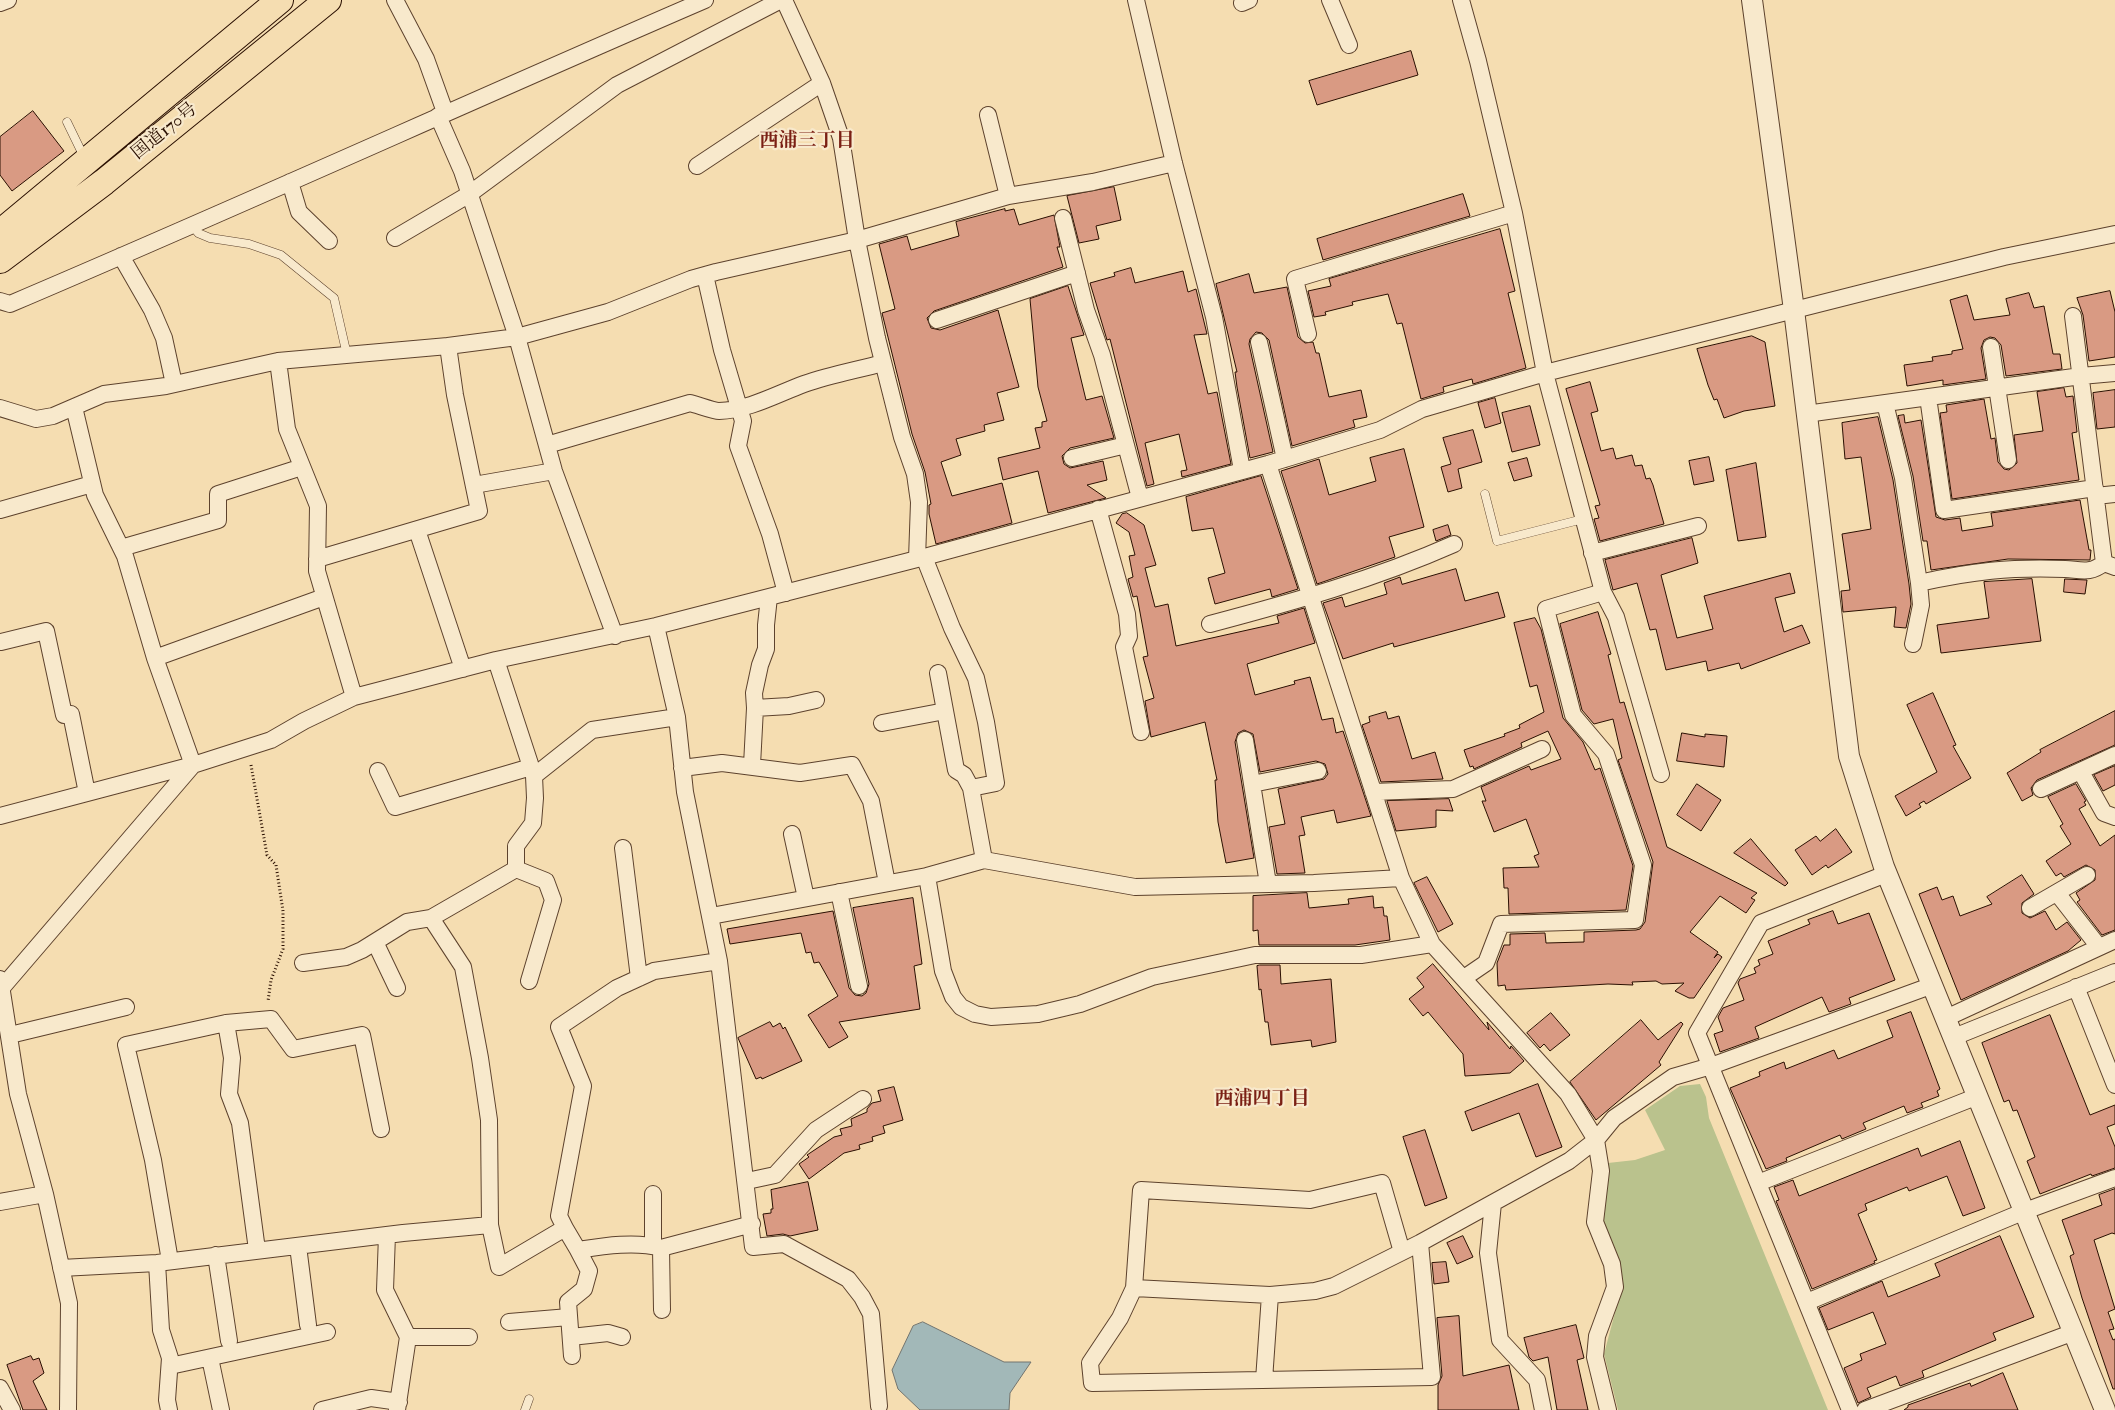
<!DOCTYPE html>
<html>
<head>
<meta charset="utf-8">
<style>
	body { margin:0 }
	canvas { display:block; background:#f5ddb1 }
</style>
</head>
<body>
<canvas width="2115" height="1410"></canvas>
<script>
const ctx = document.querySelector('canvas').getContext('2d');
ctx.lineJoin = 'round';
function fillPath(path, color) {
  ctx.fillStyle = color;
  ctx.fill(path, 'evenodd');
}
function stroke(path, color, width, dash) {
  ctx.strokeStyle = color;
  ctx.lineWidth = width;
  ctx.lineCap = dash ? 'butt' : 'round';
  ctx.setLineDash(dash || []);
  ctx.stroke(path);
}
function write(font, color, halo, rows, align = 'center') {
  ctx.font = font + ' "IM FELL Double Pica","Noto Serif JP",serif';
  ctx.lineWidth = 4.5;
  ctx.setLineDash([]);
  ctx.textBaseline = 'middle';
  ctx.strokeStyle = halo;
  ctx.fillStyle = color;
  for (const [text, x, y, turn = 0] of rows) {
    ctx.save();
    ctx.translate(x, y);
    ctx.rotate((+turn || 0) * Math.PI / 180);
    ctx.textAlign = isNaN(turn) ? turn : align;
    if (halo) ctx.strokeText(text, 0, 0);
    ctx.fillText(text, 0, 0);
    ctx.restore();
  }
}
fillPath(new Path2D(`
	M1700,1084L1706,1097L1709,1118L1828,1410H1618L1604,1354L1621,1290L1600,1222L1608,1163L1635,1160L1665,1150L1645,1110L1680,1086Z`), '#bac28d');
const water = new Path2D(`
	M923,1322L1004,1362H1031L1010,1393L1009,1410H920L898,1389L892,1370L913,1326Z`);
fillPath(water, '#a2b8b8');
stroke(water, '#72746f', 1);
const building = new Path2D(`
	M1411,51L1418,75L1317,105L1309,81Z
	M33,111L64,151L12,191L0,175V137Z
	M1114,187L1121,220L1096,226L1099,239L1079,243L1067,196Z
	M1463,194L1470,216L1323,260L1317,239Z
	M1005,209V211L1014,209L1019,225L1054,215L1060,247H1057L1063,267L934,311L927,318L931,328L940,330L998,310L1019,387L997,393L1004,420L984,425L985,431L956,439L961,455L941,462L952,496L1002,483L1012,523L936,544L929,514V505L931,504L925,472L912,434L882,313L895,309L879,244L907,236L911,250L959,236L956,222Z
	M1500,229L1515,291L1508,293L1526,368L1473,384L1472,379L1443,387L1444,392L1421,399L1402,323L1397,324L1388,294L1352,302L1353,305L1325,312L1326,315L1314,317L1308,291L1331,286L1329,279Z
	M1131,268L1135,283L1183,271L1188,292L1196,289L1207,334L1194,335L1208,394L1217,392L1231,464L1182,477L1181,471L1187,470L1179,434L1145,443L1154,484L1147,486L1110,339L1107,340L1090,283L1115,276L1114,273Z
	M1249,274L1254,293L1287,287L1298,337L1305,343L1313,342L1316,353H1319L1329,397L1361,390L1367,417L1353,420L1355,427L1292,446L1269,340L1262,333L1256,332L1250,339L1249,344L1273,452L1250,458L1237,387L1235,372H1237L1216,284Z
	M1068,286L1084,335L1071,338L1086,400L1102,396L1114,438L1070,448L1062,456L1064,464L1070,468L1103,461L1107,480L1087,485L1106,498L1048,513L1038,471L1003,480L998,458L1040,448L1035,428L1042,427V422L1047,421L1038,387L1030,299Z
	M2110,291L2115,312V357L2089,361L2083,315L2077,298Z
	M2029,293L2034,308L2044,306L2053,354H2060L2062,369L2006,376L2001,345L1995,338L1990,337L1984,340L1981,348L1986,379L1943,385V380L1907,386L1904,365L1933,361L1932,357L1952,354V351L1963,349L1950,300L1967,295L1974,320L2010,315L2006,299Z
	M1752,336L1765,342L1775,406L1744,411L1724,418L1717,399L1714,400L1708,385L1697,349Z
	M1590,382L1598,411L1591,413L1601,451L1613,448L1616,459L1632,455L1635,466L1642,465L1646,479L1650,478L1653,485L1664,524L1600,541L1594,519L1599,518L1595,506L1600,505L1566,389Z
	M2064,388L2066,397L2073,396L2077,432L2072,433L2079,480L1952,499L1940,413L1947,412L1946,405L1984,399L1991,439L1995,438L1998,462L2004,469L2009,470L2017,463L2014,435L2043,431L2037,392Z
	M2115,390V427L2097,429L2093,393Z
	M1495,398L1501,423L1485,428L1478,403Z
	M1530,406L1540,445L1512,452L1502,413Z
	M1904,415L1905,423L1921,420L1936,517L1945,520L1960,518L1962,531L1993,526L1991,513L2080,500L2089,550H2091L2090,560L2008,559L1931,570L1927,541H1923L1913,476L1898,416Z
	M1878,417L1893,480L1909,584L1911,604L1906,628L1894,627L1896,607L1843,612L1841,591L1850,590L1842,534L1871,529L1861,457L1845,459L1842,423Z
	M1473,430L1482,462L1458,469L1462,488L1448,492L1441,467L1451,464L1443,438Z
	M1404,449L1424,527L1389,537L1395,557L1317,584L1281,471L1319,459L1329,495L1376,481L1370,458Z
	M1709,457L1714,481L1694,485L1689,461Z
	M1527,458L1532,476L1514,481L1508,463Z
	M1756,463L1766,537L1738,541L1726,470Z
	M1261,476L1298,589L1272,597L1270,589L1215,604L1208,578L1225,573L1213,528L1192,531L1186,497Z
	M1127,513L1144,525L1156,565L1145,568L1155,607L1168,604L1176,646L1279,623L1277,616L1304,608L1315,643L1247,664L1255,695L1295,684L1294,681L1310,677L1322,720L1333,718L1336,733L1343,731L1371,816L1337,823L1334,810L1301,817L1305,835L1299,836L1305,873L1277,874L1269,827L1285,824L1278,789L1324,779L1328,774L1325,764L1316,761L1260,772L1253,734L1244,730L1238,733L1235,742L1254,858L1226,863L1218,822L1215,780H1217L1205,722L1151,737L1145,701L1154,698L1143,657L1148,656L1137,596L1133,597L1128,579L1133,577L1129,556L1135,555L1129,532L1116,523L1122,514Z
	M1448,525L1451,535L1436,541L1433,530Z
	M1692,538L1698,563L1661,575L1677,638L1713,629L1704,596L1790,573L1795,593L1775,598L1784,632L1802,625L1810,643L1741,669L1739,663L1708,671L1706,661L1666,670L1656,629L1650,630L1637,583L1613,590L1605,560Z
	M1456,569L1465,601L1498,592L1505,617L1394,647L1393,643L1343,659L1323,603L1342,597L1345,607L1387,594L1384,583L1400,577L1402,584Z
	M2032,579L2041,641L1941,653L1937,625L1989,618L1984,582Z
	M2065,579L2087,580L2085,594L2064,592Z
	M1598,612L1611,654L1608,655L1620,703L1624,702L1667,847L1757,893L1751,898L1755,900L1746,913L1720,896L1690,932L1718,952L1714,958L1718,954L1722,957L1694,998H1689L1675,991L1684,983L1662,984L1656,981L1632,982L1633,985L1608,984L1506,990L1505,985L1498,986L1497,963L1504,945H1510V934L1545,933L1546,943L1584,942V932L1636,930L1640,929L1645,922L1653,862L1618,760L1622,758L1613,719L1594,724L1582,710L1560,624Z
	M1535,618L1541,629L1563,718L1583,742L1595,770L1600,768L1633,866L1626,910L1509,914L1508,888H1504L1503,868L1539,867L1534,856L1539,854L1526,819L1494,832L1482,801H1486L1481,787L1529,766L1531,770L1561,759L1548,731L1521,743L1522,747L1474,769L1473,766L1470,767L1464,750L1505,736L1504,734L1520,728L1519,725L1544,712L1537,685L1530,687L1514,623Z
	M1933,693L1956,745L1953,746L1971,778L1926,804L1924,801L1919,804L1921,807L1906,816L1895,796L1937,772L1907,705Z
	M2115,711V745L2037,780L2031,788L2033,795L2022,801L2007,773L2041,752L2040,750Z
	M1386,712L1388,719L1399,716L1412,759L1435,752L1443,779L1381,782L1362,725L1370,722L1369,717Z
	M1682,733L1705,737V734L1727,736L1724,767L1677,761Z
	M2115,766V785L2103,791L2094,775Z
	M1697,784L1721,800L1701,831L1677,815Z
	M2076,784L2086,801L2084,802L2086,805L2079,809L2100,846L2115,835V930L2102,935L2077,902L2080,900L2076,893L2095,880V870L2086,865L2064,877L2061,873L2056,876L2046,861L2071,844L2060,826L2063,824L2048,797Z
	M1449,799L1453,811L1436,810V827L1396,831L1387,801Z
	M1836,829L1852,852L1828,868L1826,865L1812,875L1795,850L1816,836L1820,841Z
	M1751,839L1788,883L1785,886L1734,853Z
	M2022,875L2034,894L2022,903V913L2030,918L2045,911L2056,930L2067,922L2081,940L2068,951L1961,1000L1919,894L1937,887L1942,900L1953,896L1960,916L1992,904L1987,897Z
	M1427,877L1453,924L1438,932L1414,883Z
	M1307,893L1309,908L1349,904L1348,899L1373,896L1374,908L1383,907L1384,916H1387L1390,940L1355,945H1259L1258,930L1253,931V896Z
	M913,898L922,964L914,966L920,1009L839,1022L848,1037L829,1048L808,1015L838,996L819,962L814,963L811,952L806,953L801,933L730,944L727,929L833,911L849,988L855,995L862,996L866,993L869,984L853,908Z
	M1833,911L1838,924L1869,913L1895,980L1849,998L1851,1004L1829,1012L1822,997L1755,1027L1759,1038L1720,1052L1714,1034L1723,1031L1718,1017L1723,1008L1744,1000L1738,983L1740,979L1756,973L1754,968L1760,965L1758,960L1773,954L1768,941L1810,924L1808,920Z
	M1433,964L1489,1030L1487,1022L1510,1049L1511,1046L1524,1061L1510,1073L1465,1076L1463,1054L1428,1012L1423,1016L1409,999L1424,987L1417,978Z
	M1260,965H1280L1281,984L1331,979L1336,1042L1312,1047L1311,1040L1271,1045L1268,1022H1265L1261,989L1259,990L1257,966Z
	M1911,1012L1940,1089L1937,1091L1939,1096L1921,1103L1923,1107L1907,1113L1904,1106L1863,1123L1866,1129L1842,1139L1840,1135L1786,1158L1787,1161L1766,1169L1730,1088L1760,1076L1759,1072L1784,1062L1786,1069L1834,1050L1838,1059L1893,1037L1887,1021Z
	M1551,1013L1570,1035L1550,1051L1544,1044L1540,1048L1527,1033Z
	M2050,1015L2090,1115L2115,1105V1124L2107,1127L2115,1147V1168L2092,1176L2091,1174L2040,1194L2027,1161L2035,1157L2017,1110L2013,1111L2009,1100L2004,1102L1982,1043Z
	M1641,1020L1658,1040L1681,1022L1683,1024L1659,1062L1661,1065L1596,1120L1570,1082Z
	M770,1022L773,1027L780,1023L783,1029L785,1027L802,1061L762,1079L761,1077L756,1079L738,1038Z
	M1538,1084L1562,1147L1536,1157L1519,1113L1472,1131L1465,1112Z
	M894,1087L903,1120L883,1126L885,1133L872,1137L873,1141L859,1145L860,1149L844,1153L809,1179L799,1164L809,1157L807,1155L834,1137L842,1135L840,1129L852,1126L851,1119L867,1112V1109L872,1103L881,1101L878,1091Z
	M1425,1130L1447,1198L1425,1206L1403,1137Z
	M1960,1141L1985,1208L1963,1216L1947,1176L1909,1191L1907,1187L1865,1204L1867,1210L1858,1214L1877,1260L1874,1261L1875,1263L1812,1289L1776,1201L1779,1200L1774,1187L1793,1180L1799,1196L1918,1148L1921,1156Z
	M808,1182L818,1230L790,1236L783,1234L767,1236L763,1214L771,1213V1209H773L771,1190Z
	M2115,1189V1234L2112,1233L2094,1240L2115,1309L2108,1312L2114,1329L2109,1330L2113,1340L2115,1339V1389H2113L2082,1298L2070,1256L2074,1254L2062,1220L2102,1205L2099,1195Z
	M1463,1236L1473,1257L1457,1264L1447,1243Z
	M2000,1236L2034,1317L1993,1333L1996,1340L1922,1371L1924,1377L1900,1386L1896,1376L1867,1388L1871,1397L1858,1403L1844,1368L1862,1360L1860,1354L1886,1344L1873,1312L1828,1330L1819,1308L1882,1281L1888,1297L1940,1276L1935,1264Z
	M1446,1262L1449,1282L1434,1284L1432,1263Z
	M1459,1316L1463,1376L1509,1365L1519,1410H1438V1385L1442,1376L1437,1318Z
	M1576,1325L1584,1358L1577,1360L1588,1410H1557L1548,1357L1533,1361L1529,1357L1524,1338Z
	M31,1356L33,1360L39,1358L44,1373L33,1381L47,1410H23L7,1365Z
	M2003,1373L2018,1410H1904L1908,1407V1405L1970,1383L1971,1386Z`);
fillPath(building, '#d99a83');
stroke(building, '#2a0f01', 1);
const service = new Path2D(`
	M67,122L84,157
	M193,226L198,233L210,238L249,244L281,255L334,298L347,355
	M1485,494L1497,541L1583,519
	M525,1410L529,1399`);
const minor = new Path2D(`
	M395,0L426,59L445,112
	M784,0L822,83L841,138L857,240L877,338L902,437L915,474L919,502L917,559
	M1136,0L1174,163L1214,317L1242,470
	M1330,0L1349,45
	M1461,0L1478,61L1514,213L1545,373L1603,592L1616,617L1661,774
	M0,3L8,0
	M1242,3L1249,0
	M988,115L1008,196
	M438,116L462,171L517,337L554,471L615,636
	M697,166L822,83
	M290,182L299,212L329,241
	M1063,218L1086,310L1102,355L1140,498
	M395,238L468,195L617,85L781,0
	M121,256L152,310L164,338L174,384
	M705,275L722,350L743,421L738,446L770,534L786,593
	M0,301L10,304C243,205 473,100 705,0
	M2073,316L2104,563L2115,567
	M937,320L1077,273
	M1308,334L1295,279L1514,213
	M1259,342L1285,459
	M1991,347L2008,460
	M278,361L287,429L318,506L317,571L354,697
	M1928,397L1944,510L2095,488
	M1885,403L1903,478L1919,583L1921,605L1913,644
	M74,407L95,495L125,556L155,658L193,765
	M0,408L36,419L53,416L104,394L166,386L278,361L448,346L517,337L608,312L691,279L716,272L857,240L1008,196L1093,182L1174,163
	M1806,414L2081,376L2115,373
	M547,445L690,403C698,405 714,411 719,411C749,410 777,394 804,384C830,375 857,370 883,363
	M1072,458L1126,445
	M1268,464L1401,878L1432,944L1568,1094L1596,1140L1614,1118L1673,1077L1711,1066L1933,985
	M474,485L554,471
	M2096,496L2115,494
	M1098,509L1127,614L1129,636L1124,647L1141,732
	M0,510L92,484
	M417,530L463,669
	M121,548L218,520V494L302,467
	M1592,553L1698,526
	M924,557L952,628L976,678L986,722L996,783L971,788L984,860
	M317,559L479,511L455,395L448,346
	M1919,583C1973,571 2009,567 2065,569C2082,570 2090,574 2104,563
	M769,597L766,625V649L760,665L754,693L755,708L789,706L816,700
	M1210,624C1293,602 1375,579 1454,544
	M656,626L677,717L685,792L719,961L753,1247L784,1244L848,1279L862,1297L871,1314L879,1406
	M1,642L46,631L64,715L71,714L87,793
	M155,658L324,597
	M496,660L534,776L535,798L533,823L516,846V869L431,918L463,967L480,1058L489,1120L490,1225L499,1267L565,1228L559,1216L583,1086L559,1027L617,988L654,971L719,961
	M938,673L956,770L964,775L971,788
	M882,723L945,711
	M1245,740L1268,884
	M752,765L755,708
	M682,768L722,763L800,773L852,765L871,801L887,883
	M378,771L395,807L531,767
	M2081,772L2104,813L2115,817
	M534,776L592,730L677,717
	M1252,784L1318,771
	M2041,789L2115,755
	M1373,792L1453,789L1542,749
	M0,816L193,765L271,740L304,721L354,697L496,660L656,626L917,559L1268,464L1380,430L1422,409L1545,373L2004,257L2115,234
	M792,834L806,898
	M623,848L639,978
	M516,869L546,881L553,900L529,981
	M927,876L984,860L1135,887L1314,883L1401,878
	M839,892L859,986
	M2057,893L2099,947
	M2030,908L2087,875
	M711,916L927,876L943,971L953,997L961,1007L975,1014L991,1017L1038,1014L1080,1004L1152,977L1255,955H1361L1432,944
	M375,942L397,988
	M303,963L346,957L362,950L407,922L431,918
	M1464,978L1486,963L1501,924L1635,920L1643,865L1606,754L1573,715L1546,609L1603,592
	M0,979L18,1094L45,1194L69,1303L68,1410
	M2076,987L2115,1085
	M0,990L193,765
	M1946,1018L2115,940
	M226,1023L232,1058L229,1094L240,1123L257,1250
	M10,1035L126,1007
	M1954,1037L2115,972
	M747,1181L775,1175L816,1130L863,1099
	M1758,1183L1978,1096
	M0,1202L45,1194
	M1493,1203L1488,1253L1500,1340L1537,1380L1543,1410
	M565,1228L578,1250C604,1246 635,1241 661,1248L752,1224
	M387,1235L385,1290L408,1337L397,1410
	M298,1246L308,1325
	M653,1246V1194
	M661,1248L662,1310
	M1402,1252L1382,1183L1310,1200L1141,1190L1134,1288L1120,1318L1090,1363L1092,1383L1432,1377L1420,1243
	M216,1255L229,1341
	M170,1261L153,1160L126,1045L226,1023L271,1019L293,1049L362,1035L381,1129
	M157,1263L161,1330L170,1358L167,1400L169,1410
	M61,1268L157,1263L403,1233L490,1225
	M1134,1288L1270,1295L1315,1291L1334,1286L1420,1243L1569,1161L1596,1140L1601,1171L1595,1222L1612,1264L1615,1287L1597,1336L1595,1357L1608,1410
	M1807,1302L2025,1211L2115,1178
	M509,1322L569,1317
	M408,1337H469
	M571,1337L608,1333L622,1337
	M572,1356L568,1302L584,1289L589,1271L578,1250
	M210,1358L221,1410
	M170,1366L327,1332
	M1264,1380L1270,1295
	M0,1388L12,1410
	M322,1410L371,1398L399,1402
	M1850,1410L1697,1033L1761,923L1886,874
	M1865,1410L2074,1332`);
const tertiary = new Path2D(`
	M1752,0L1794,310L1849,756L1884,867L2105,1410`);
const trunk = new Path2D(`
	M0,233L280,0
	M0,260L104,182L328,0`);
stroke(service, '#5d422d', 9);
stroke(minor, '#5d422d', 18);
stroke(tertiary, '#5d422d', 22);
stroke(trunk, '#2a0f01', 28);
stroke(new Path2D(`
	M251,765L267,855L276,865L283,911V949L271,980L268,1001`), '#2a0f01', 3, [1, 2.5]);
stroke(service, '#f8e9cc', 8);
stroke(minor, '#f8e9cc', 16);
stroke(tertiary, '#f8e9cc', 20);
stroke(trunk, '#f5ddb1', 26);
write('18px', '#2a0f01', '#f8e9cc', [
	["国道170号",165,132,-39]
]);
write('bold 19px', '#7a1f14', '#f8e9cc', [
	["西浦三丁目",807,142],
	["西浦四丁目",1262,1100]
]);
</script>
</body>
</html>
